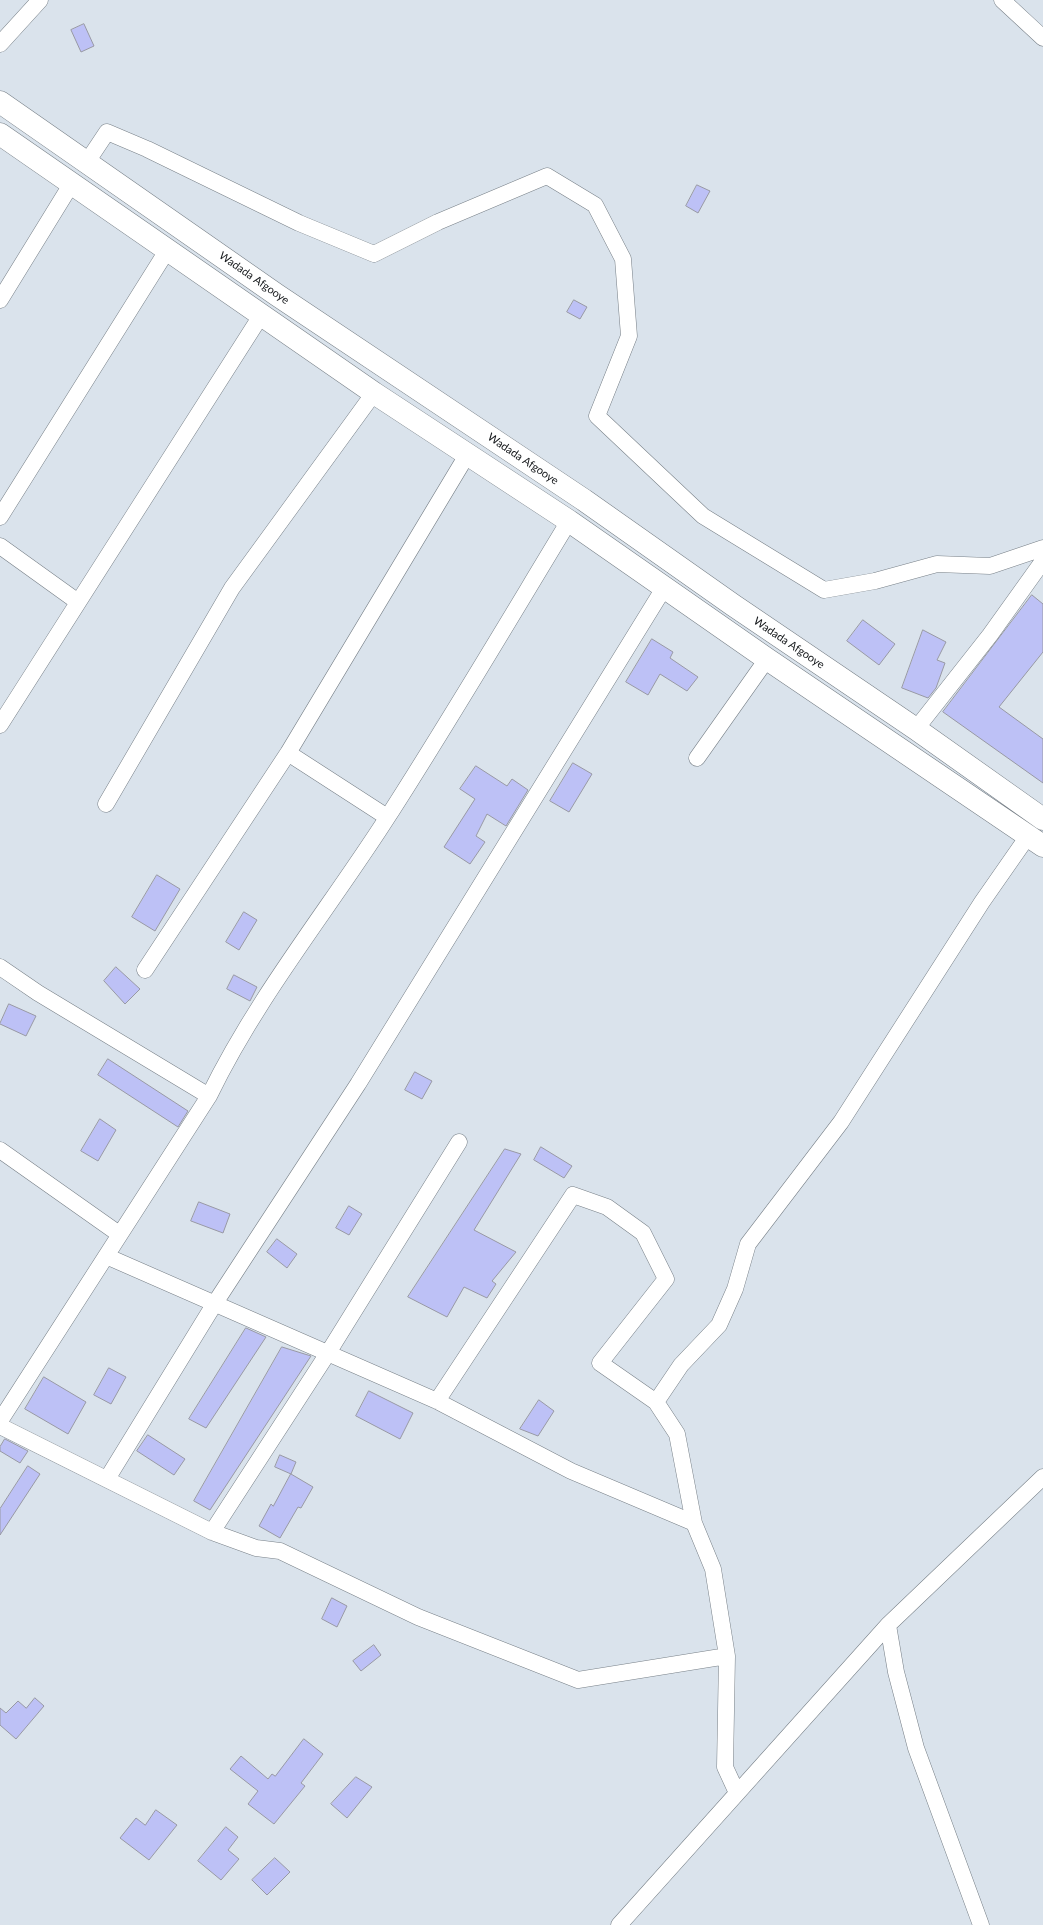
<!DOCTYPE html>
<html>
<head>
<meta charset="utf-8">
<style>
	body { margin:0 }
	canvas { display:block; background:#dae3ec }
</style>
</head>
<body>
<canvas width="1043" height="1925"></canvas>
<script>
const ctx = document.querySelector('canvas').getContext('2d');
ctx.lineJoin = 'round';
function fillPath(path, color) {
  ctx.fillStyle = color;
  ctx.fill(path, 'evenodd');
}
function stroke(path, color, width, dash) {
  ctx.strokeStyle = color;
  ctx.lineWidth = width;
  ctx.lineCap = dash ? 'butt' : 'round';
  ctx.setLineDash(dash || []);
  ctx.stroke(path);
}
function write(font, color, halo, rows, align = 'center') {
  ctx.font = font + ' Lato,sans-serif';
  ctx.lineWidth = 3;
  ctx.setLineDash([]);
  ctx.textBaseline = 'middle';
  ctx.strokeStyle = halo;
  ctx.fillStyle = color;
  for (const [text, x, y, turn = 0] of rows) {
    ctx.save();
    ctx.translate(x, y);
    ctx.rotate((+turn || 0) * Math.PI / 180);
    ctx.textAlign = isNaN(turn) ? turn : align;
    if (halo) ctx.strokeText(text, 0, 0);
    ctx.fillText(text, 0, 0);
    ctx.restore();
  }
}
const building = new Path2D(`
	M84,24L94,46L81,52L71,30Z
	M697,185L710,191L698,213L686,206Z
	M574,300L587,307L580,319L567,312Z
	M1032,595L1043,604V652L999,707L1043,739V783L943,712Z
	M863,620L895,644L879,665L847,641Z
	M923,630L946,642L937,660L945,663L936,688L928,698L902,688Z
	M652,639L673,652L670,658L698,677L687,691L660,674L648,695L626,682Z
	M573,763L592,774L569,812L550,801Z
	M476,766L507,786L512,779L528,790L506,826L487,814L476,836L485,842L470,864L444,847L475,799L460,789Z
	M157,875L180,889L155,931L132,917Z
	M244,912L257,920L239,950L226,942Z
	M116,967L140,989L125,1004L104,981Z
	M234,975L257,987L250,1001L227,989Z
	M9,1004L36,1016L26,1036L0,1024Z
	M108,1059L188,1111L178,1127L98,1075Z
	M415,1072L432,1081L422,1099L405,1090Z
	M100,1119L116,1130L98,1161L81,1151Z
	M541,1147L572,1166L564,1178L534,1160Z
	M505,1149L521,1154L474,1230L516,1252L492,1281L496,1284L487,1298L464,1287L447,1317L408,1297Z
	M199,1202L230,1214L223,1233L191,1221Z
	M349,1206L362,1214L349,1235L336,1228Z
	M277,1239L297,1254L287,1268L267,1252Z
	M246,1328L266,1337L206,1428L189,1419Z
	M282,1347L311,1356L210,1510L194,1501Z
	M109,1368L126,1377L111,1404L94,1395Z
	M44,1377L86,1402L68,1434L25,1409Z
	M369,1391L413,1413L400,1439L356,1416Z
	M539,1400L554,1411L538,1436L520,1429Z
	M148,1435L185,1459L174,1475L137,1451Z
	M5,1439L28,1451L20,1463L0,1451V1447Z
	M280,1455L296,1462L291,1474L275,1467Z
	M28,1466L40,1474L0,1535V1509Z
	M291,1474L313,1487L301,1508L298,1507L280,1538L259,1526L271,1504L273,1506Z
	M332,1598L347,1606L337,1627L322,1619Z
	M374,1645L381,1655L361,1671L353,1661Z
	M35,1698L44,1706L16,1739L0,1725V1708L6,1713L18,1701L26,1708Z
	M304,1739L323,1754L301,1783L305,1786L274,1824L248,1804L258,1791L230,1769L241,1756L268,1779L272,1774L275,1776Z
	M356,1777L372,1787L347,1818L331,1804Z
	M156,1810L177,1825L149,1860L120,1838L136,1818L145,1825Z
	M226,1827L238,1837L228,1850L239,1859L221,1880L198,1861Z
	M275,1858L290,1872L267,1895L252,1880Z`);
fillPath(building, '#bdc1f6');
stroke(building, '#9899a4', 1);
const minor = new Path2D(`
	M1002,0L1043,38
	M0,44L40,0
	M87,162L107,132L147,149L299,223L374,254L438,222L547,176L595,205L623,259L629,336L597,416L703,516L824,590L875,581L937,564L990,566L1043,548
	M0,300L72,183
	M0,517L168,249
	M0,546L78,602
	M0,725L262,314
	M916,729L990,635L1043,561
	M288,753L387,817
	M697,758L767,659
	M106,804L232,588L374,393
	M0,967L38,993L209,1096
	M145,970L288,753L467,455
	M0,1150L119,1234
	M106,1256L437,1401L571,1471L694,1523
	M437,1401L573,1195L607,1207L643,1233L666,1279L600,1363L656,1402L677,1434L694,1523L713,1569L727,1656L725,1767L737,1793
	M656,1402L681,1365L719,1325L735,1289L748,1244L841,1122L982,902L1028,836
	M0,1421L209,1096C257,997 328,910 387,818C450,720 509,620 569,521
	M0,1426L212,1532L256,1548L280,1551L418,1617L578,1680L727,1656
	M107,1479L215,1303L358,1084L664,588
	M212,1532L328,1353L459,1142
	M888,1625L896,1672L916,1748L981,1925
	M619,1925L888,1625L1043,1477`);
const highway = new Path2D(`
	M0,102L277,295L584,500L733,605L916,729L1043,819
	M0,134L374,393L569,521L767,659L1043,846`);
stroke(minor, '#788088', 17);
stroke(highway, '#788088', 23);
stroke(minor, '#fff', 16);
stroke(highway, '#fff', 22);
write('11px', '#131619', '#fff', [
	["Wadada Afgooye",254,278,35],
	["Wadada Afgooye",523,459,34],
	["Wadada Afgooye",789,643,34]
]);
</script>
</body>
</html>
